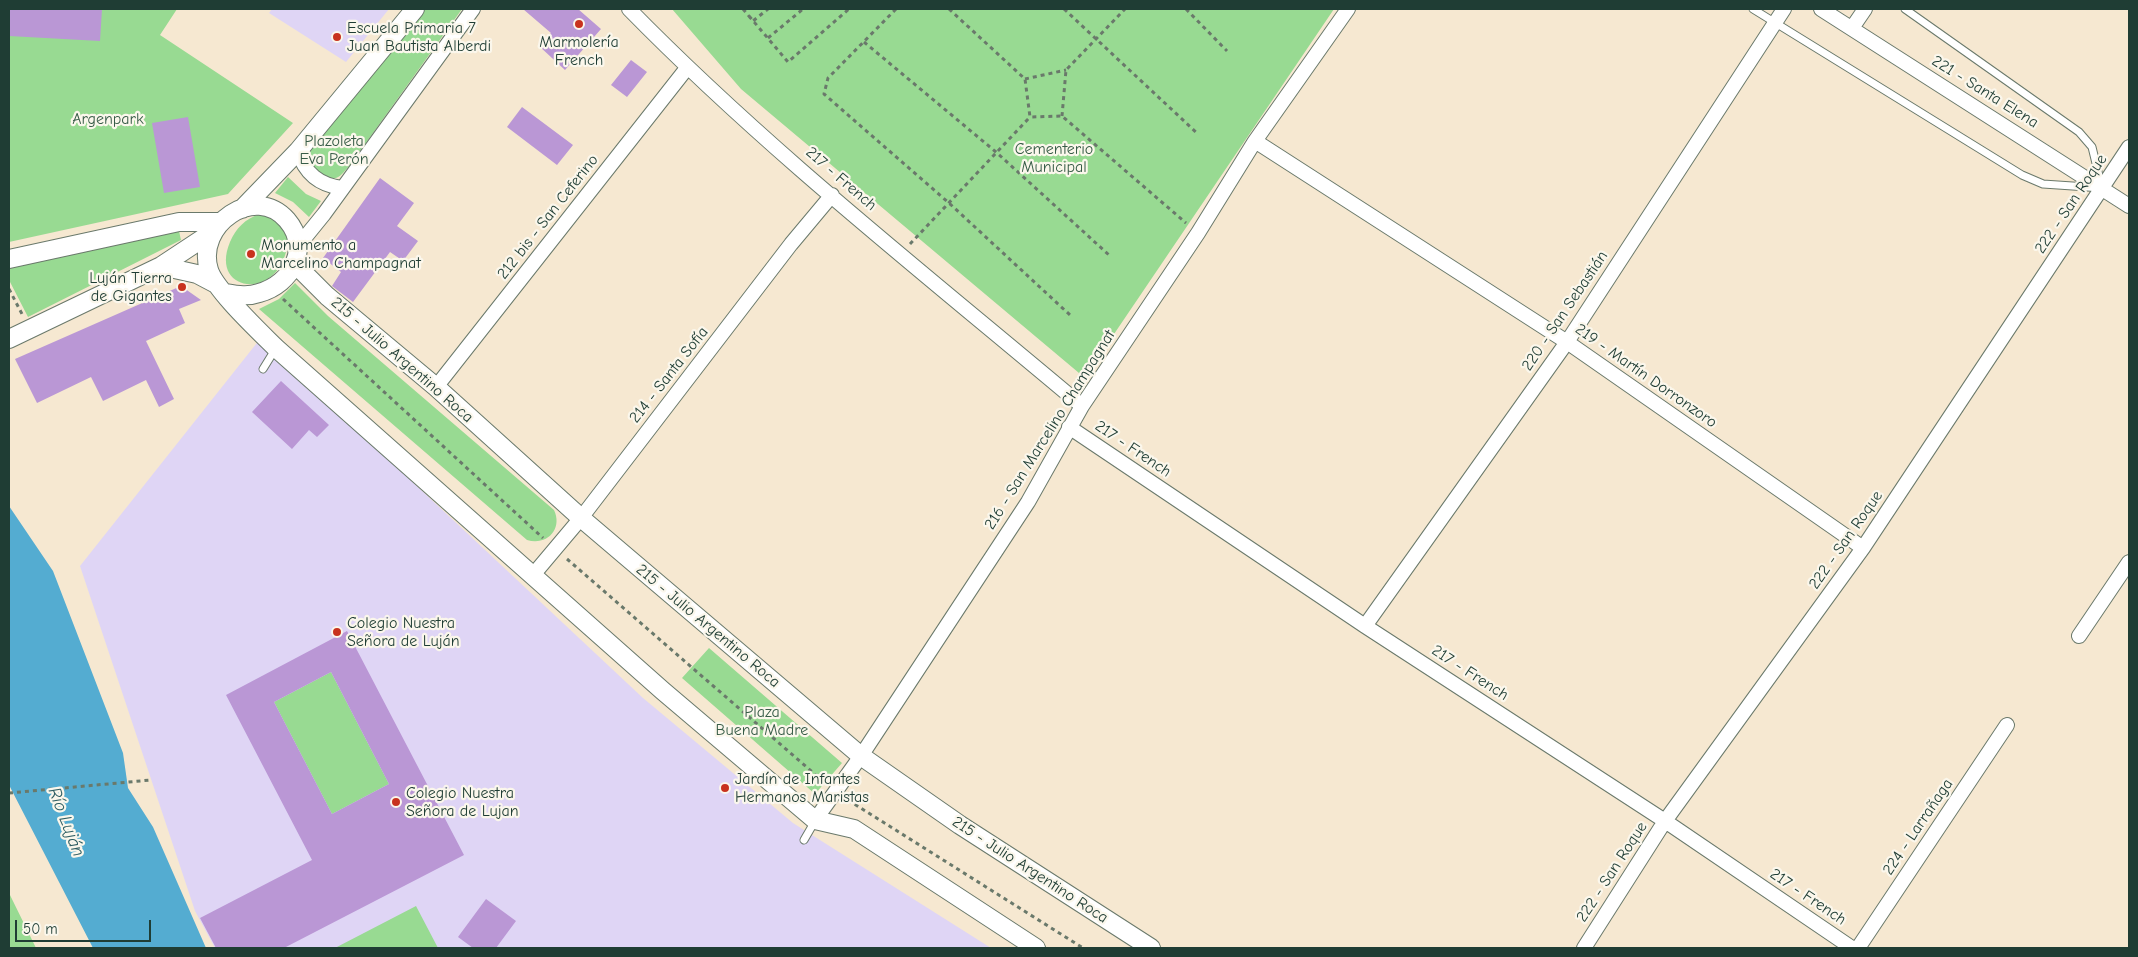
<!DOCTYPE html>
<html>
<head>
<meta charset="utf-8">
<style>
	body { margin:0 }
	#map { position:relative; width:2138px; height:957px; overflow:hidden; background:#f6e8d1; font-family:"Comic Neue",sans-serif }
	canvas { display:block }
	.frame { position:absolute; inset:0; border:10px solid #1f3d34; pointer-events:none }
	.scale { position:absolute; left:15px; top:920px; width:136px; height:22px; box-sizing:border-box; border:2px solid #1f3d34; border-top:0; padding-left:6px; font-size:15px; line-height:18px; white-space:nowrap; color:#1f3d34; -webkit-text-stroke:4px #fbf7ec; paint-order:stroke }
</style>
</head>
<body>
<div id="map">
<canvas width="2138" height="957"></canvas>
<div class="frame"></div>
<div class="scale">50 m</div>
</div>
<script>
const ctx = document.querySelector('canvas').getContext('2d');
ctx.lineJoin = 'round';
function fillPath(path, color) {
  ctx.fillStyle = color;
  ctx.fill(path, 'evenodd');
}
function stroke(path, color, width, dash) {
  ctx.strokeStyle = color;
  ctx.lineWidth = width;
  ctx.lineCap = dash ? 'butt' : 'round';
  ctx.setLineDash(dash || []);
  ctx.stroke(path);
}
function write(font, color, halo, rows, align = 'center') {
  ctx.font = font + ' "Comic Neue",sans-serif';
  ctx.lineWidth = 4.5;
  ctx.setLineDash([]);
  ctx.textBaseline = 'middle';
  ctx.strokeStyle = halo;
  ctx.fillStyle = color;
  for (const [text, x, y, turn = 0] of rows) {
    ctx.save();
    ctx.translate(x, y);
    ctx.rotate((+turn || 0) * Math.PI / 180);
    ctx.textAlign = isNaN(turn) ? turn : align;
    if (halo) ctx.strokeText(text, 0, 0);
    ctx.fillText(text, 0, 0);
    ctx.restore();
  }
}
fillPath(new Path2D(`
	M272,9H389L346,62L269,13Z
	M260,339L643,698L793,823L991,948H215L195,911L80,566Z`), '#dfd5f5');
fillPath(new Path2D(`
	M9,9H177L160,35L293,123L228,194L9,242Z
	M425,9H462L350,165C346,169 342,176 336,178C320,183 304,163 308,149Z
	M672,9H1334L1089,371L1079,373L741,89Z
	M288,177L306,194L321,201L309,217L293,202L275,193Z
	M260,214H271L288,234C289,302 207,297 230,242C236,228 245,219 260,214Z
	M179,231L181,240L28,317L9,280V266Z
	M295,283L328,316L554,510C563,529 547,546 527,540L259,309L279,299Z
	M709,648L842,763L815,794L682,678Z
	M331,672L389,784L332,814L274,702Z
	M9,893L36,948H9Z
	M416,906L438,948H335Z`), '#98da92');
fillPath(new Path2D(`
	M9,506L53,571L123,753L128,788L153,827L206,948H93L9,785Z`), '#54acd1');
fillPath(new Path2D(`
	M9,9H102L100,41L9,36Z
	M523,9H578L601,29L565,70L539,46L551,33Z
	M631,60L647,72L627,97L611,85Z
	M522,107L573,145L557,165L507,127Z
	M188,117L200,187L164,193L152,123Z
	M380,178L414,203L397,226L418,241L403,261L390,252L353,302L332,286L341,272L323,258Z
	M181,286L201,300L179,309L185,323L146,341L174,399L159,407L146,380L103,401L91,377L37,403L15,359Z
	M281,381L329,425L317,437L309,430L292,449L252,412Z
	M347,631L464,855L284,948H216L200,918L312,860L226,695ZM331,672L389,784L332,814L274,702Z
	M486,899L516,921L496,948H473L458,937Z`), '#ba97d5');
const service = new Path2D(`
	M1753,9L2022,175L2043,184L2102,188L2092,147L2079,132L1905,9
	M263,369L276,348
	M804,840L815,821`);
const minor = new Path2D(`
	M629,9C769,152 929,277 1082,406
	M1821,9L2129,206
	M1852,28L1865,9
	M1255,141L1567,342L1863,548
	M298,151C305,174 319,185 342,188
	M298,246L324,214L473,9
	M436,387L687,68
	M1069,427L1365,626L1665,821L1852,948
	M533,575L581,518L791,244L832,195
	M1365,626L1567,342L1784,9
	M2079,636L2129,562
	M815,820L861,756L1028,502L1082,406L1198,233L1255,141L1348,9
	M1584,948L1665,821L1863,548L2129,147
	M1858,948L2007,725`);
const tertiary = new Path2D(`
	M242,209L298,151L415,9
	M9,259L179,222H221
	M295,264L327,296L436,387L581,518L861,756L960,825L1151,948
	M161,266L197,274L216,284
	M225,293C237,295 248,297 259,293C292,284 311,248 287,220C255,183 195,225 209,270C215,290 259,331 276,348L663,691L815,820L854,829L1036,948
	M9,339L161,266L214,231`);
stroke(service, '#6a796b', 9);
stroke(minor, '#6a796b', 16);
stroke(tertiary, '#6a796b', 20);
stroke(new Path2D(`
	M743,9L753,21L768,9
	M896,9L828,78L824,94L949,203L1070,315
	M949,9L1025,79L1030,117L1062,116L1186,223
	M1064,9L1198,134
	M1186,9L1227,51
	M749,16L788,62L849,9
	M768,38L803,9
	M864,42L996,152L1109,255
	M1025,79L1066,70
	M1062,116L1066,70L1125,9
	M910,244L1030,117
	M9,289L22,314
	M283,299L543,538
	M567,559L825,783
	M9,793L151,780
	M848,800L1083,948`), '#6a796b', 3, [4, 4]);
stroke(service, '#fff', 7);
stroke(minor, '#fff', 14);
stroke(tertiary, '#fff', 18);
for (const [x, y, r, color] of [
	[579,24,5,"#c8321e"],
	[337,37,5,"#c8321e"],
	[251,254,5,"#c8321e"],
	[182,287,5,"#c8321e"],
	[337,632,5,"#c8321e"],
	[725,788,5,"#c8321e"],
	[396,802,5,"#c8321e"]
]) {
  const dot = new Path2D();
  dot.arc(x, y, r, 0, 2 * Math.PI);
  ctx.fillStyle = color;
  ctx.fill(dot);
  stroke(dot, '#fbf7ec', 2);
}
write('16px', '#1f3d34', '#fbf7ec', [
	["Escuela Primaria 7",347,28],
	["Juan Bautista Alberdi",347,46],
	["Marmolería",579,42,"center"],
	["French",579,60,"center"],
	["Monumento a",261,245],
	["Marcelino Champagnat",261,263],
	["Luján Tierra",172,278,"right"],
	["de Gigantes",172,296,"right"],
	["Colegio Nuestra",347,623],
	["Señora de Luján",347,641],
	["Jardín de Infantes",735,779],
	["Hermanos Maristas",735,797],
	["Colegio Nuestra",406,793],
	["Señora de Lujan",406,811]
], 'left');
write('16px', '#1f3d34', '#fbf7ec', [
	["221 - Santa Elena",1985,92,32],
	["217 - French",841,179,41],
	["222 - San Roque",2071,204,-56],
	["212 bis - San Ceferino",548,217,-52],
	["220 - San Sebastián",1565,311,-56],
	["215 - Julio Argentino Roca",402,360,41],
	["214 - Santa Sofía",669,375,-52],
	["219 - Martín Dorronzoro",1646,376,35],
	["216 - San Marcelino Champagnat",1050,430,-58],
	["217 - French",1133,449,34],
	["222 - San Roque",1846,540,-55],
	["215 - Julio Argentino Roca",708,626,40],
	["217 - French",1470,673,33],
	["224 - Larrañaga",1918,827,-56],
	["215 - Julio Argentino Roca",1030,870,33],
	["222 - San Roque",1612,872,-57],
	["217 - French",1808,897,34]
]);
write('16px', '#375c47', '#fbf7ec', [
	["Argenpark",108,119],
	["Plazoleta",334,141],
	["Eva Perón",334,159],
	["Cementerio",1054,149],
	["Municipal",1054,167],
	["Plaza",762,712],
	["Buena Madre",762,730]
]);
write('italic 18px', '#2f5e63', '#fbf7ec', [
	["Río Luján",66,822,69]
]);
</script>
</body>
</html>
